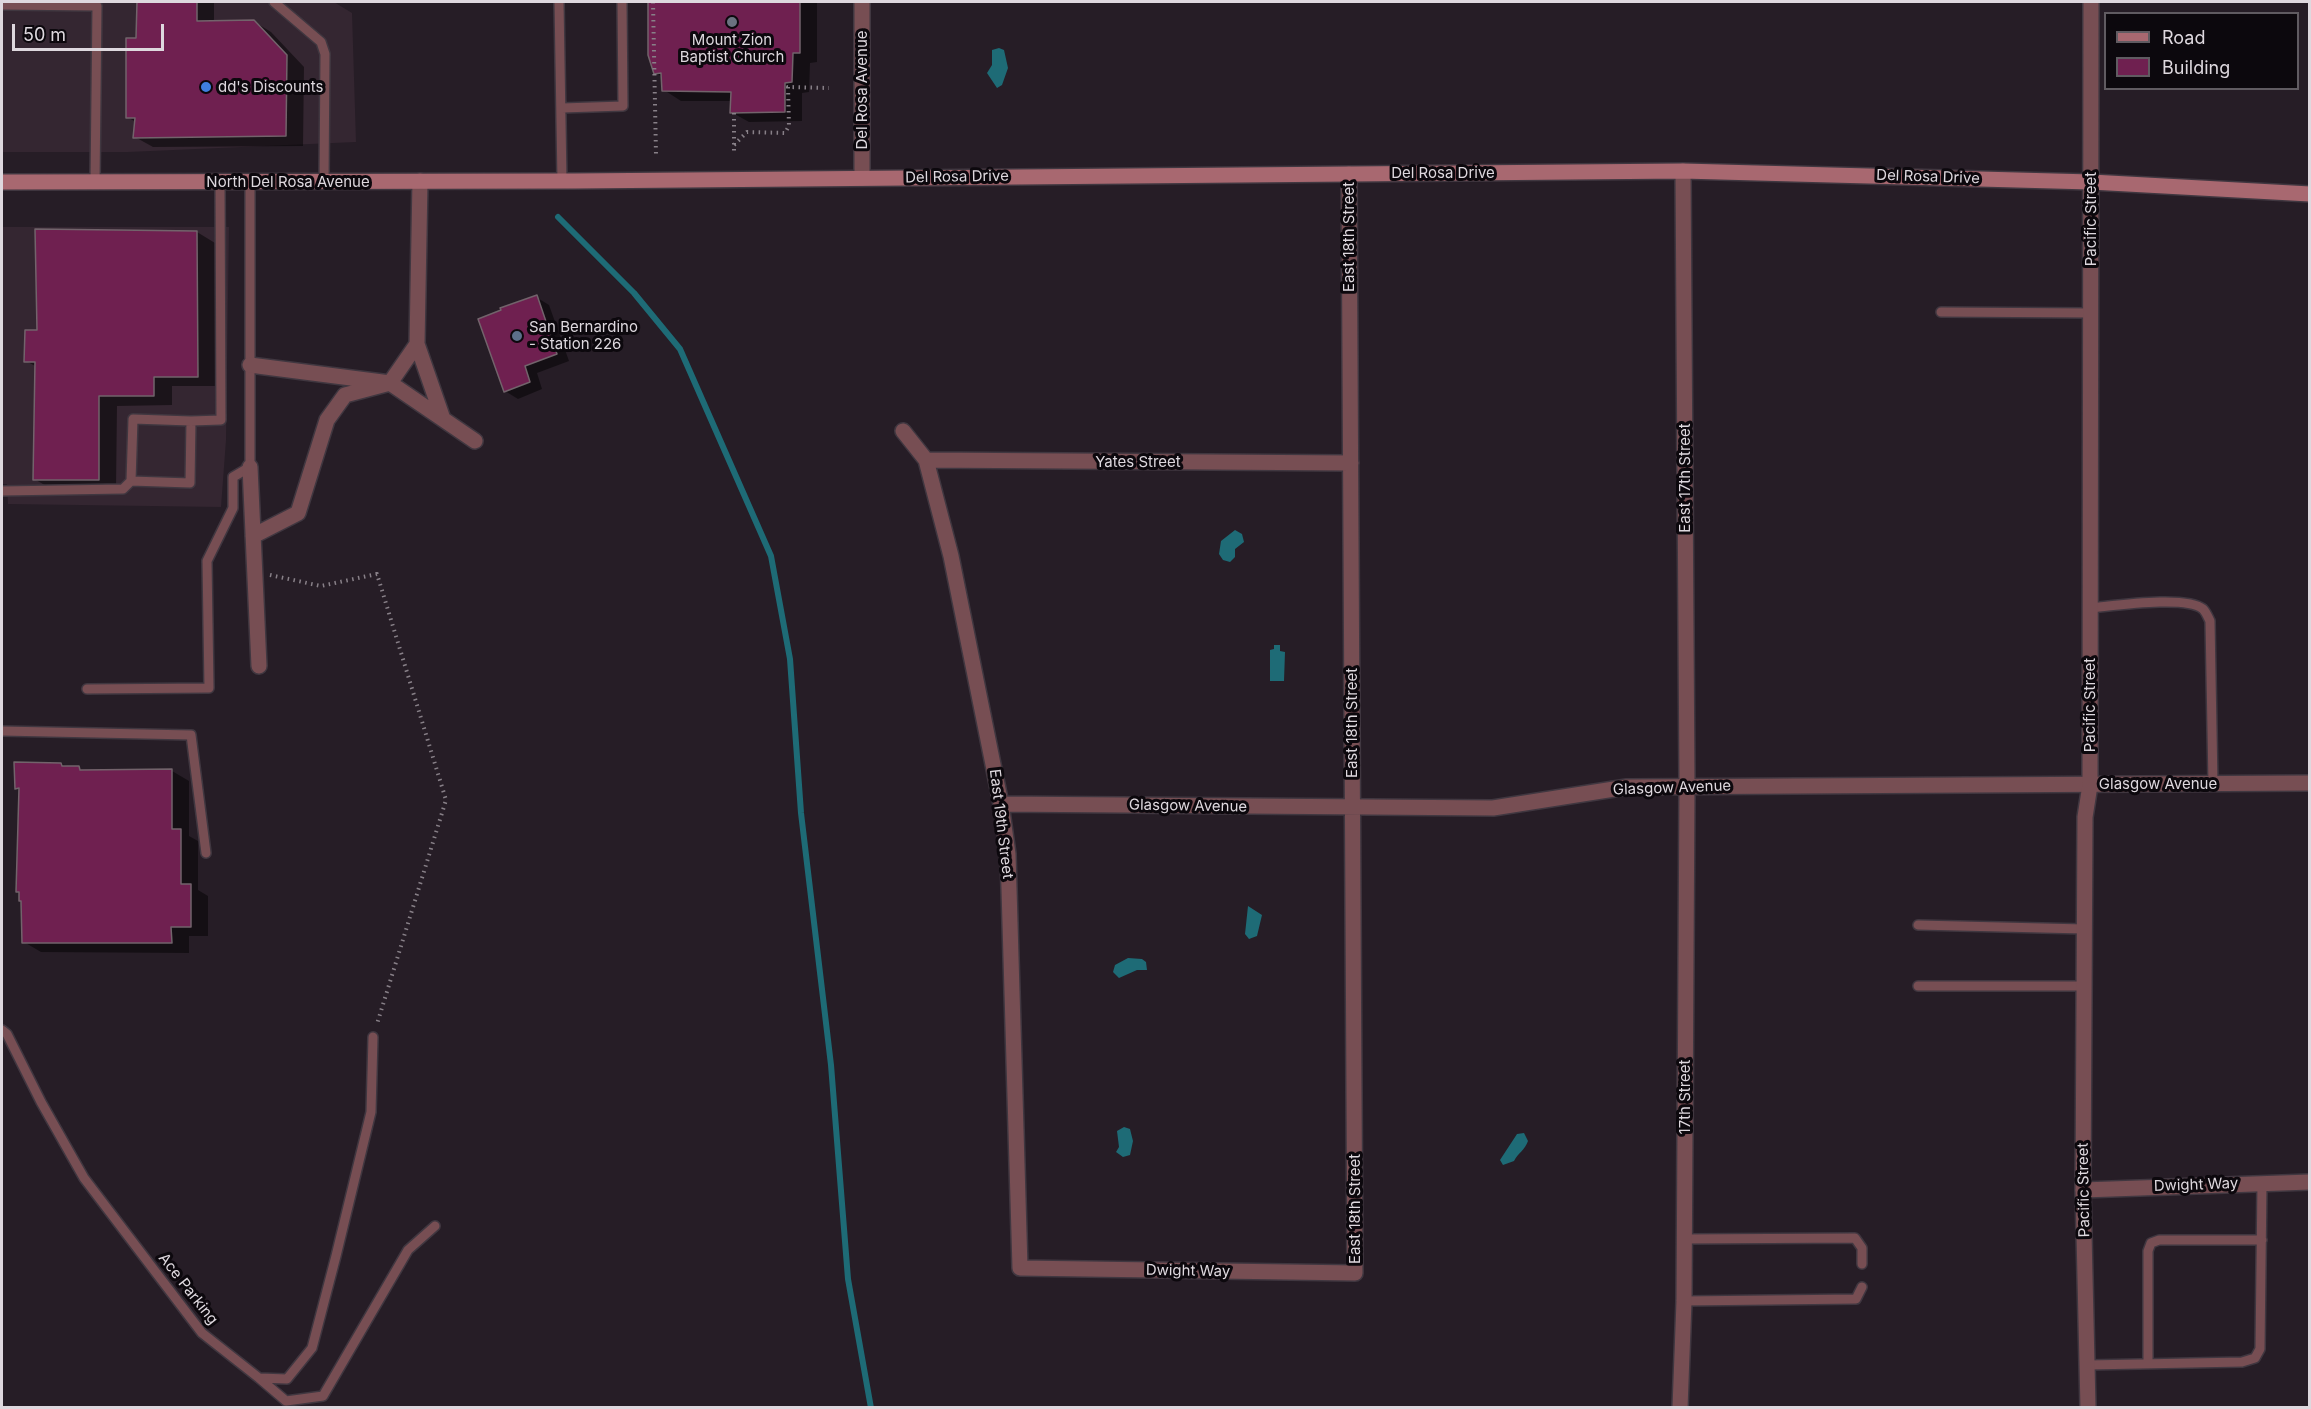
<!DOCTYPE html>
<html>
<head>
<meta charset="utf-8">
<style>
	body { margin:0 }
	#map { position:relative; width:2311px; height:1409px; overflow:hidden; background:#261d26; font-family:Inter,sans-serif }
	canvas { display:block }
	.frame { position:absolute; inset:0; border:3px solid #ded8de; pointer-events:none }
	.legend { position:absolute; left:2104px; top:12px; width:195px; height:78px; box-sizing:border-box; background:#0c080d; border:2px solid #605b61; margin:0; padding:8px 10px; list-style:none; font-size:18px; color:#ded8de }
	.legend li { display:flex; align-items:center; gap:12px; height:30px }
	.legend b { width:30px; border:2px solid #605b61 }
	.scale { position:absolute; left:12px; top:24px; width:152px; height:27px; box-sizing:border-box; border:3px solid #ded8de; border-top:0; padding-left:8px; font-size:18px; line-height:21px; white-space:nowrap; color:#ded8de; -webkit-text-stroke:4px #0c080d; paint-order:stroke }
</style>
</head>
<body>
<div id="map">
<canvas width="2311" height="1409"></canvas>
<div class="frame"></div>
<ul class="legend">
<li><b style="height:8px;background:#a86870"></b>Road</li>
<li><b style="height:16px;background:#6f2050"></b>Building</li>
</ul>
<div class="scale">50 m</div>
</div>
<script>
const ctx = document.querySelector('canvas').getContext('2d');
ctx.lineJoin = 'round';
function fillPath(path, color) {
  ctx.fillStyle = color;
  ctx.fill(path, 'evenodd');
}
function stroke(path, color, width, dash) {
  ctx.strokeStyle = color;
  ctx.lineWidth = width;
  ctx.lineCap = dash ? 'butt' : 'round';
  ctx.setLineDash(dash || []);
  ctx.stroke(path);
}
function write(font, color, halo, rows, align = 'center') {
  ctx.font = font + ' Inter,sans-serif';
  ctx.lineWidth = 6;
  ctx.setLineDash([]);
  ctx.textBaseline = 'middle';
  ctx.strokeStyle = halo;
  ctx.fillStyle = color;
  for (const [text, x, y, turn = 0] of rows) {
    ctx.save();
    ctx.translate(x, y);
    ctx.rotate((+turn || 0) * Math.PI / 180);
    ctx.textAlign = isNaN(turn) ? turn : align;
    if (halo) ctx.strokeText(text, 0, 0);
    ctx.fillText(text, 0, 0);
    ctx.restore();
  }
}
fillPath(new Path2D(`
	M2,2H334L352,13L356,142L128,152H2Z
	M2,227H229L226,440L221,507L8,504L7,484H2Z`), '#342631');
fillPath(new Path2D(`
	M999,48L1004,50L1008,68L1002,85L997,88L987,73L992,65V50Z
	M1235,530L1242,534L1244,542L1235,549V557L1230,562L1223,560L1219,554L1221,541Z
	M1274,645H1280V651L1285,652L1284,681H1270V650L1274,649Z
	M1248,906L1262,915L1257,936L1249,939L1245,934Z
	M1128,958L1142,959L1146,962L1147,970H1137L1119,978L1113,972L1115,965Z
	M1124,1127L1130,1129L1133,1141L1130,1155L1123,1157L1116,1152L1119,1147L1117,1131Z
	M1524,1133L1528,1141C1525,1150 1518,1153 1514,1161L1503,1165L1500,1160L1517,1134Z`), '#1e6b76');
fillPath(new Path2D(`
	M139,2H214V22L253,21L271,32L304,67L303,146L153,147L135,137L136,122L127,117L138,39Z
	M650,2H817V62L810,63L809,92L802,93V121L749,122L731,112L732,101H681L664,90L663,77L655,73L649,55Z
	M197,232L215,243V386H172V405L117,406L116,489H52L34,479L37,367L26,361L38,332Z
	M536,297L549,305L569,361L537,373L542,389L518,399L505,391Z
	M61,764L85,771H172L189,781V836L198,841V890L208,896V936H189V953L41,952L24,942L23,902L17,891L21,791L16,788Z`), '#0007');
stroke(new Path2D(`
	M558,217L634,293L680,349L771,556L790,659L801,813L831,1065L848,1279L871,1408`), '#1e6b76', 6);
const building = new Path2D(`
	M137,2H197V21L254,20L287,55L286,136L133,138L135,118H126V38H136Z
	M648,2H800V53H793L792,82L785,83V112L730,113L731,92L662,91L661,73L654,74L648,55Z
	M35,229L197,231L198,377H154V396H99V480H33L35,362H24L25,330H37Z
	M537,295L557,354L525,366L530,382L504,392L478,319L501,310L500,308Z
	M14,762L61,763L62,766H79L80,770L172,769V829H181V884H191V927H171L172,943H22L21,901H19V892H16L19,788L15,789Z`);
fillPath(building, '#6f2050');
stroke(building, '#72636b', 1.5);
const service = new Path2D(`
	M274,2L321,42L325,54L324,182
	M559,2L562,181
	M2,5L97,6L95,182
	M562,108L623,106L622,2
	M1941,312L2091,313
	M191,421L133,419L131,481L190,483L191,421L221,420L220,182
	M2,491L123,489L131,481
	M2090,608C2113,606 2186,595 2203,609C2206,612 2208,617 2210,621L2213,784
	M87,689L209,688L207,561L233,508V477L250,467V182
	M2,731L191,735L206,853
	M1918,925L2084,929
	M1918,986H2084
	M2,1030L7,1034L41,1102L84,1178L202,1333L259,1378L287,1379L312,1348L336,1256L371,1112L373,1037
	M1684,1239L1855,1238L1862,1248V1264
	M1684,1301L1856,1299L1862,1287
	M2148,1363V1251L2151,1243L2159,1240H2262
	M2088,1365L2242,1362L2255,1358L2260,1349L2262,1183
	M259,1378L286,1401L323,1396L408,1250L435,1226`);
const minor = new Path2D(`
	M420,181L417,344L443,419
	M250,365L390,383L475,441
	M903,431L926,460L951,556L1001,804L1008,854L1020,1268L1355,1273L1349,174
	M926,460L1351,463
	M250,467L259,666
	M253,536L298,513L327,420L345,395L390,383L417,344
	M1001,804L1493,808L1627,787L2310,783
	M2083,1190L2310,1182
	M1680,1408L1684,1301L1687,786L1683,171`);
const tertiary = new Path2D(`
	M862,2V178
	M2088,1408L2083,1190L2085,817L2090,785L2091,2`);
const secondary = new Path2D(`
	M2,182L575,181L1683,171L2091,182L2310,194`);
stroke(service, '#403740', 12);
stroke(minor, '#403740', 18);
stroke(tertiary, '#403740', 18);
stroke(secondary, '#403740', 18);
stroke(new Path2D(`
	M653,2L656,155
	M734,113V155
	M734,145L747,132L785,133L789,126L788,87L829,88
	M270,575L321,586L377,574L446,800L377,1024`), '#888088', 4, [1.5, 4.5]);
stroke(service, '#774e53', 9);
stroke(minor, '#774e53', 15);
stroke(tertiary, '#774e53', 15);
stroke(secondary, '#a86870', 15);
for (const [x, y, r, color] of [
	[732,22,6,"#6b7280"],
	[206,87,6,"#3f7fe0"],
	[517,336,6,"#5c6f8a"]
]) {
  const dot = new Path2D();
  dot.arc(x, y, r, 0, 2 * Math.PI);
  ctx.fillStyle = color;
  ctx.fill(dot);
  stroke(dot, '#0c080d', 2);
}
write('15px', '#ded8de', '#0c080d', [
	["Mount Zion",732,40,"center"],
	["Baptist Church",732,57,"center"],
	["dd's Discounts",218,87],
	["San Bernardino",529,327],
	["- Station 226",529,344]
], 'left');
write('15px', '#ded8de', '#0c080d', [
	["Del Rosa Avenue",862,90,-90],
	["Del Rosa Drive",1443,173],
	["Del Rosa Drive",957,177,-1],
	["Del Rosa Drive",1928,177,2],
	["North Del Rosa Avenue",288,182],
	["Pacific Street",2091,219,-90],
	["East 18th Street",1349,237,-90],
	["Yates Street",1138,462],
	["East 17th Street",1685,478,-90],
	["Pacific Street",2090,705,-90],
	["East 18th Street",1352,723,-90],
	["Glasgow Avenue",2158,784],
	["Glasgow Avenue",1672,788,-2],
	["Glasgow Avenue",1188,806,1],
	["East 19th Street",1001,824,83],
	["17th Street",1685,1097,-90],
	["Dwight Way",2196,1185,-2],
	["Pacific Street",2084,1190,-91],
	["East 18th Street",1355,1209,-90],
	["Dwight Way",1188,1271,1],
	["Ace Parking",188,1289,52]
]);
</script>
</body>
</html>
